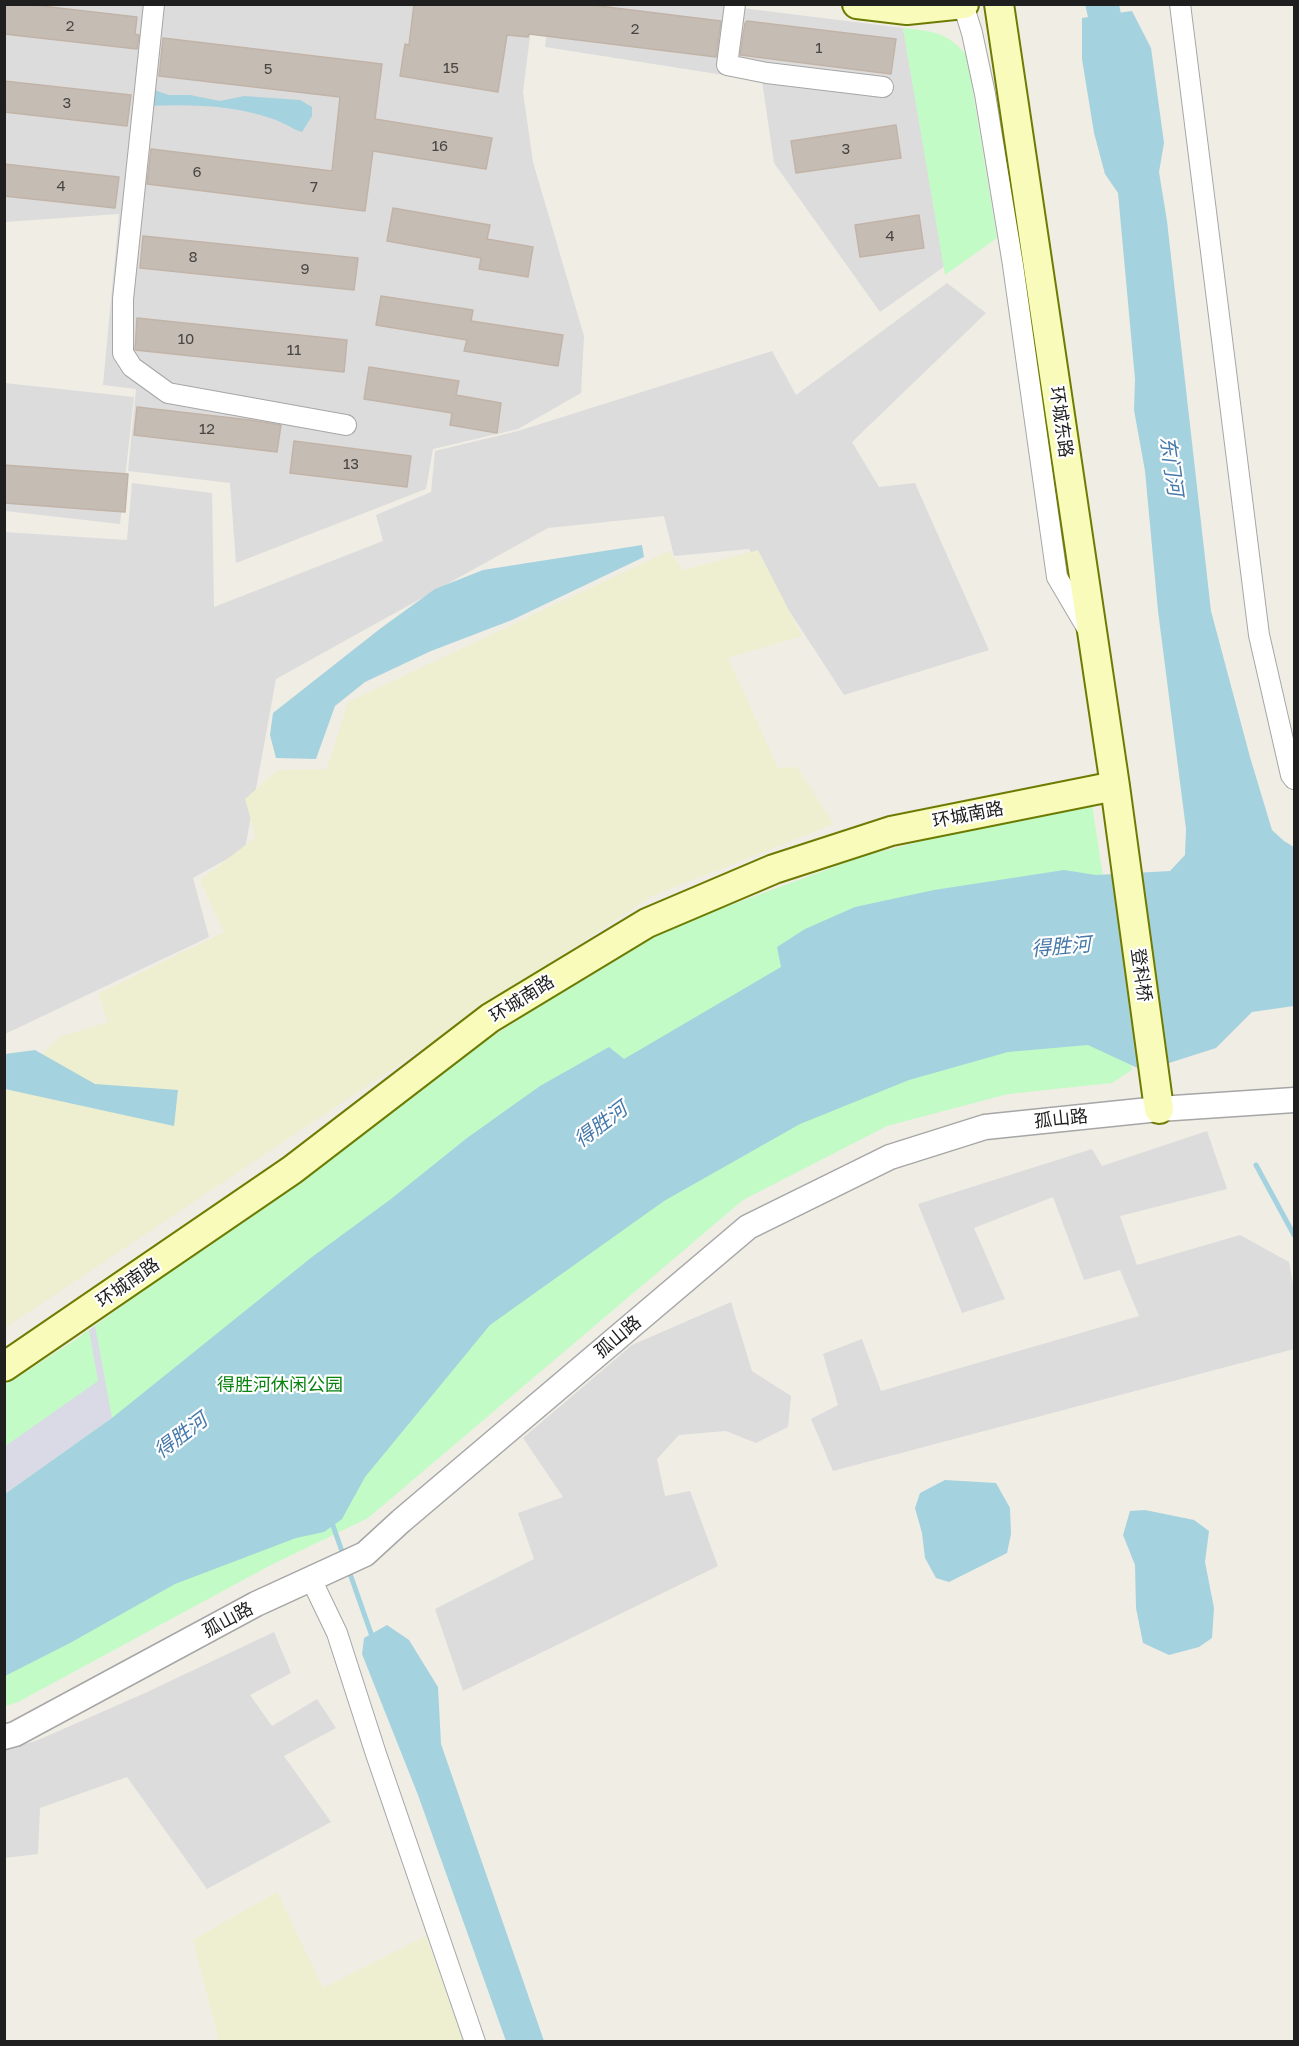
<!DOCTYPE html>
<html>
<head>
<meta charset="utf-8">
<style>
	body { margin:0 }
	#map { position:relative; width:1299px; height:2046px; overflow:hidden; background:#f0ede5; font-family:"Golos Text",sans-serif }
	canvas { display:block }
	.frame { position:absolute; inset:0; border:6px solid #1f1f1f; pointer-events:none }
</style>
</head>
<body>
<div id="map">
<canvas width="1299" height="2046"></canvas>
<div class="frame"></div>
</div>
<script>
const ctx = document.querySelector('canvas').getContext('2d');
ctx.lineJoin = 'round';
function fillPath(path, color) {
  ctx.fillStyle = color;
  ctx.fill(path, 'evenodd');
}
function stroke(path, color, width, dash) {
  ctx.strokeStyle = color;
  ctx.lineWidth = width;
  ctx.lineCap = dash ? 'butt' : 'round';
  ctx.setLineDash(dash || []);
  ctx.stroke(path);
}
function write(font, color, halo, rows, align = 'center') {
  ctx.font = font + ' "Golos Text","Noto Sans SC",sans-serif';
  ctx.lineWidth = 4.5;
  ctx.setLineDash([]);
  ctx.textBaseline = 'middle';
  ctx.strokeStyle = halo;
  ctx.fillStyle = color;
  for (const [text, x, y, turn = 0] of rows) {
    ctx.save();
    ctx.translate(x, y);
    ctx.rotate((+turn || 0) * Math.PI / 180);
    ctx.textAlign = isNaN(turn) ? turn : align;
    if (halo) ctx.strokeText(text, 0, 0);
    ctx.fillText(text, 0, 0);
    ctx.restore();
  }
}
fillPath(new Path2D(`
	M5,5H534L523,92L533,162L584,336L581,393L518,429L433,449L426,489L236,563L230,483L128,471L136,389L103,385L119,214L5,222Z
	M550,5H718L903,28L945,266L880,312L774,163L762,81L545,47Z
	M947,283L986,313L852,442L879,487L915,483L989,650L844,695L749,549L674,556L664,516L548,528L276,679L245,849L193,878L209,937L5,1034L4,532L127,540L132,483L212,493L214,607L383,541L376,515L431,492L435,451L518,431L772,351L796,395Z
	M5,383L134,397L120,524L5,511Z
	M1207,1131L1227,1189L1120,1216L1137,1265L1240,1235L1289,1262L1294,1289V1349L833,1471L811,1419L838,1405L823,1354L862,1339L881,1391L1139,1316L1120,1270L1084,1280L1053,1197L974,1228L1005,1299L962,1313L918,1204L1092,1149L1102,1166Z
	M731,1302L752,1371L791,1396L788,1427L756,1443L726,1431L679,1435L657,1459L665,1496L690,1491L718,1566L463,1691L435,1609L534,1559L518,1513L563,1497L523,1438L632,1345Z
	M274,1632L291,1673L250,1695L272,1726L317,1699L336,1728L284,1756L331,1822L207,1889L127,1777L40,1808L38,1854L5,1858V1749L36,1741L145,1693Z`), '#dddcdc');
fillPath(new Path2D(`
	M758,550L802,636L728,658L778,768L797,767L834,824L650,897L5,1328V1093L59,1037L108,1022L98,994L224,932L200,880L256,837L245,799L278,770L327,769L348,702L669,551L683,570Z
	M277,1892L323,1988L426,1936L463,2041H219L193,1940Z`), '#edefd0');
fillPath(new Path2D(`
	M903,28C932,31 948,32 967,56L997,238L945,275Z
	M1091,797L1132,1070L1112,1083L1008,1094L887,1126L743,1200L368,1518L269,1566L18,1702L5,1706V1385L78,1338L479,1045L649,935L864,856Z`), '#c2fbc6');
fillPath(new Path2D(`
	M95,1326L112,1418L5,1494L4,1447L98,1381L89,1330Z`), '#dadae6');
fillPath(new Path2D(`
	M1132,11L1151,48L1164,143L1159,172L1167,221L1211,611L1250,757L1272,830L1284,841L1294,847V1006L1252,1012L1216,1048L1144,1071L1088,1045L1008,1052L909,1080L800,1124L664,1201L490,1325L365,1477L342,1519L324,1532L296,1538L175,1584L70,1643L5,1676V1494L112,1418L312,1257L391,1199L467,1138L540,1086L609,1047L624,1059L781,967L777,947L805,929L855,907L934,890L1064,870L1096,875L1170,871L1185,855L1186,829L1158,611L1145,471L1134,410L1135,379L1118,193L1105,174L1094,133L1082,59V18Z
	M151,89L169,95H190L220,101L244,96L300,100L312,107V116L302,132C292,129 283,122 273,119C235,105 190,104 149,106Z
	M642,545L644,557L512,620L431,651L365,682L335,706L316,759L276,758L270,735L273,713L381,628L435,589L483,570Z
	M35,1050L95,1084L178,1090L174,1126L5,1089V1054Z
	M945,1480L996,1483L1010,1508L1011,1534L1007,1553L949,1582L936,1578L925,1558L922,1533L915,1508L920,1493Z
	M1145,1510L1194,1520L1209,1531L1205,1562L1214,1608L1212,1638L1199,1647L1169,1655L1143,1643L1136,1608L1135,1565L1123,1535L1130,1511Z
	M387,1625L409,1640L438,1687L441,1744L544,2041H506L418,1795L362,1654L364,1638Z`), '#a5d2df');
stroke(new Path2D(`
	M1256,1165L1294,1235
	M331,1520L344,1557
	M348,1568L373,1639`), '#a5d2df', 5);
stroke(new Path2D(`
	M1102,4L1114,60`), '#a5d2df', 33);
const building = new Path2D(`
	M4,4H24L137,17L135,34L139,35L137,49L4,34Z
	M414,4H583L721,21L716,57L529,34L528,37L507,35L498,92L400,76L405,44L409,45Z
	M747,21L896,39L891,74L740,55L745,23Z
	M163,38L382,64L375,119L492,138L486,169L373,151L365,211L147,184L151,149L332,171L340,97L159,76Z
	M4,81L131,95L127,126L4,112Z
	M896,125L901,158L796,173L791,141Z
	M4,164L119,177L115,208L4,196Z
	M393,208L490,225L487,239L533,247L528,277L479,269L481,258L387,241Z
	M919,215L924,248L860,257L855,225Z
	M143,236L358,258L354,290L140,268Z
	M381,296L473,310L471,321L563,335L558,366L464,351L467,340L376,325Z
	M137,318L347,340L344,372L135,350Z
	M369,367L459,381L456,395L501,403L497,433L450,425L452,413L364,399Z
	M137,407L250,420L281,425L277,452L134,435Z
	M294,441L411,456L407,487L290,473Z
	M4,465L128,474L125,512L4,503Z`);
fillPath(building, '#c5bcb4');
stroke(building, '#c2b3a7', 1.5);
const minor = new Path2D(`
	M154,4L123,299V353L132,367L168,393L346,425
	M735,4L727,65L767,73L883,87
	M963,4L972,33L985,94L1013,265L1057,577L1087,628
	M1180,4L1259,635L1291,775L1294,779
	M311,1579L337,1633L376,1754L475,2042`);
const tertiary = new Path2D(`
	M4,1737L15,1734L256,1604L365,1554L401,1521L748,1227L890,1157L985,1127L1159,1109L1294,1100`);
const secondary = new Path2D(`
	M857,4L907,10L964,4
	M999,4L1115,786L1159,1109
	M4,1367L292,1170L490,1018L647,923L774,869L891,831L1115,786`);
stroke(minor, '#a6a6a6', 22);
stroke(tertiary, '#a6a6a6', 27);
stroke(secondary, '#6e7b02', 32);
stroke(minor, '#fff', 20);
stroke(tertiary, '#fff', 24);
stroke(secondary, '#f8fbb9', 28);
write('15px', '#484644', null, [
	["2",70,26],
	["2",635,29],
	["1",819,48],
	["15",451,68],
	["5",268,69],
	["3",67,103],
	["16",440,146],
	["3",846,149],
	["6",197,172],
	["4",61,186],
	["7",314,187],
	["4",890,236],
	["8",193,257],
	["9",305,269],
	["10",186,339],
	["11",294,350],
	["12",207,429],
	["13",351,464]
]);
write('18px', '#1f1f1f', '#fff', [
	["环城东路",1061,422,82],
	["环城南路",968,815,-11],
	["登科桥",1141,975,82],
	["环城南路",522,999,-32],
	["孤山路",1061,1119,-6],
	["环城南路",128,1283,-35],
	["孤山路",618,1337,-40],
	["孤山路",228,1620,-28]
]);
write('18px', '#098212', '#fff', [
	["得胜河休闲公园",280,1385]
]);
write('italic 20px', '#4679aa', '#fff', [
	["东门河",1171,466,82],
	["得胜河",1061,947,-5],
	["得胜河",601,1125,-37],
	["得胜河",181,1436,-37]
]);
</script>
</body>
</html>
